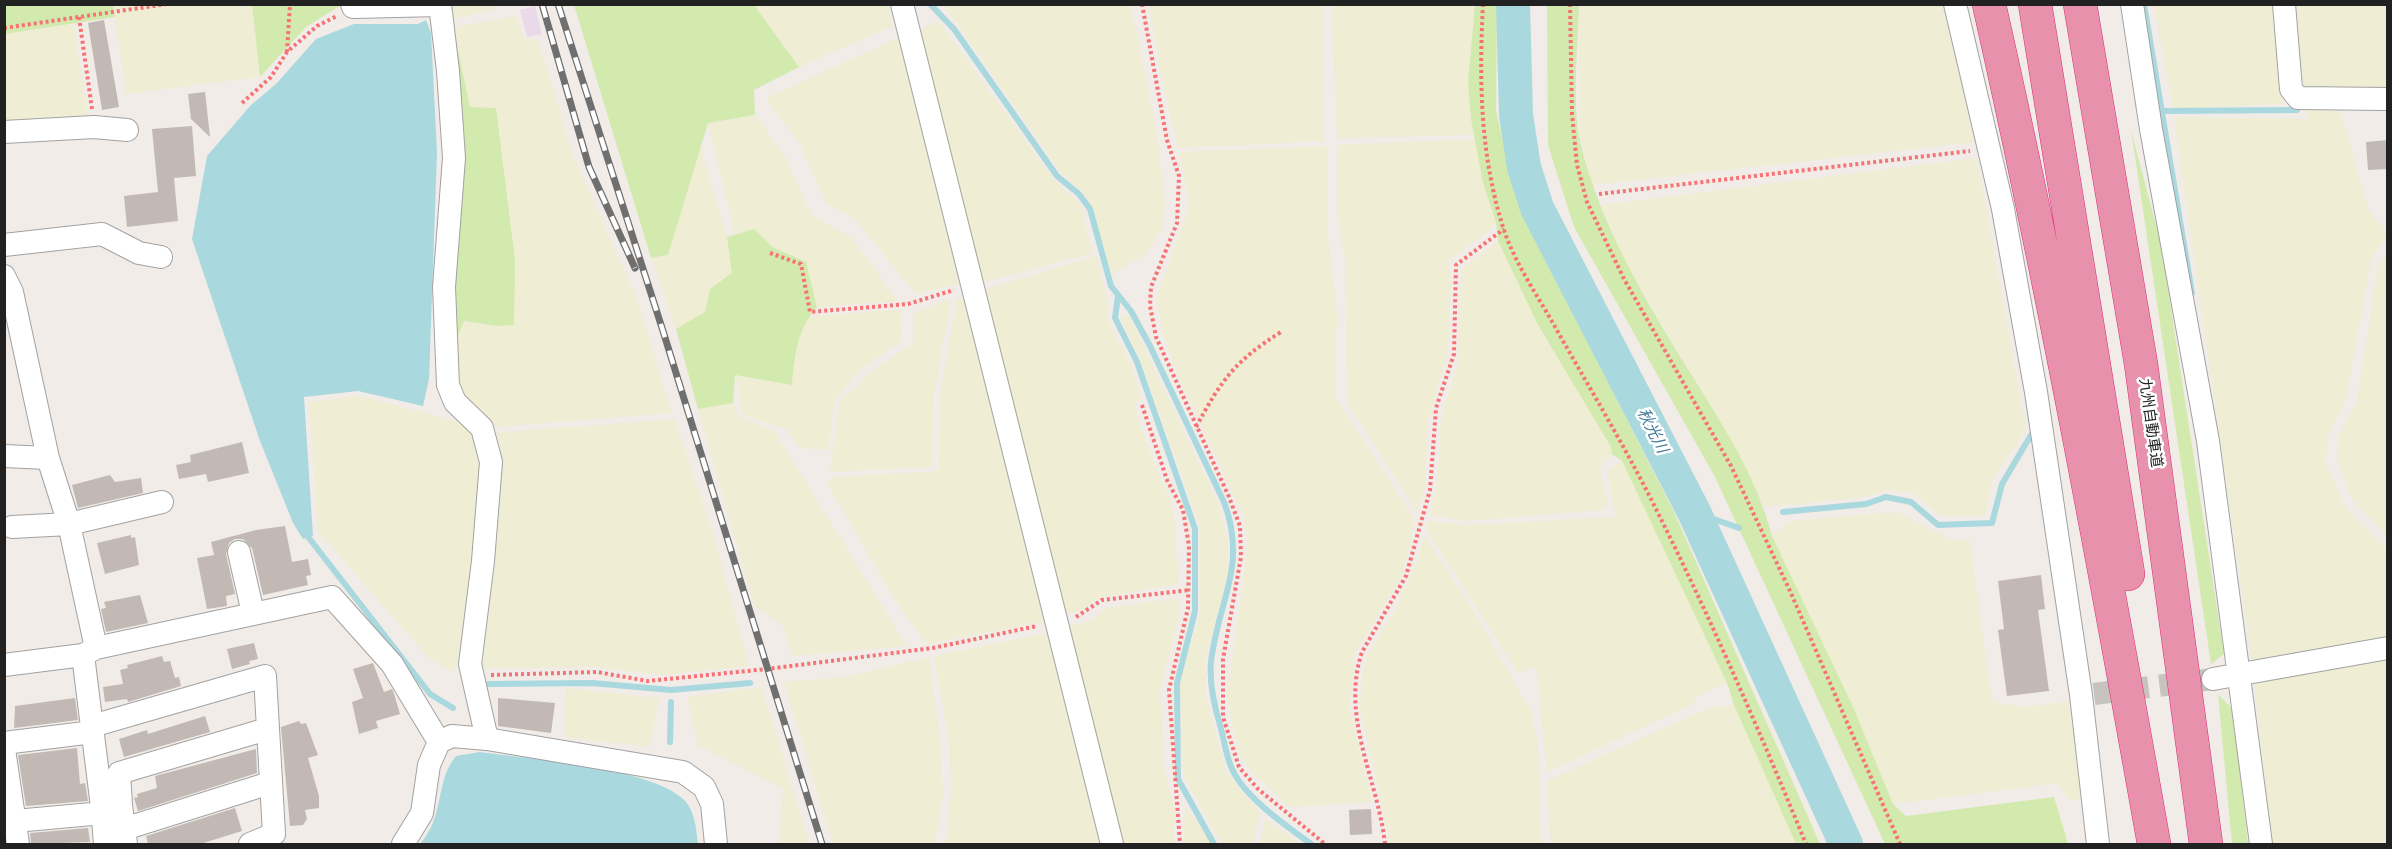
<!DOCTYPE html>
<html>
<head>
<meta charset="utf-8">
<style>
	body { margin:0 }
	#map { position:relative; width:2392px; height:849px; overflow:hidden; background:#f1ece7; font-family:"Archivo Narrow",sans-serif }
	canvas { display:block }
	.frame { position:absolute; inset:0; border:6px solid #212121; pointer-events:none }
</style>
</head>
<body>
<div id="map">
<canvas width="2392" height="849"></canvas>
<div class="frame"></div>
</div>
<script>
const ctx = document.querySelector('canvas').getContext('2d');
ctx.lineJoin = 'round';
function fillPath(path, color) {
  ctx.fillStyle = color;
  ctx.fill(path, 'evenodd');
}
function stroke(path, color, width, dash) {
  ctx.strokeStyle = color;
  ctx.lineWidth = width;
  ctx.lineCap = dash ? 'butt' : 'round';
  ctx.setLineDash(dash || []);
  ctx.stroke(path);
}
function write(font, color, halo, rows, align = 'center') {
  ctx.font = font + ' "Archivo Narrow","Noto Sans JP",sans-serif';
  ctx.lineWidth = 5;
  ctx.setLineDash([]);
  ctx.textBaseline = 'middle';
  ctx.strokeStyle = halo;
  ctx.fillStyle = color;
  for (const [text, x, y, turn = 0] of rows) {
    ctx.save();
    ctx.translate(x, y);
    ctx.rotate((+turn || 0) * Math.PI / 180);
    ctx.textAlign = isNaN(turn) ? turn : align;
    if (halo) ctx.strokeText(text, 0, 0);
    ctx.fillText(text, 0, 0);
    ctx.restore();
  }
}
fillPath(new Path2D(`
	M535,6L542,34L527,37L520,10Z`), '#ead9e9');
fillPath(new Path2D(`
	M113,5H252L260,77L126,94Z
	M449,5H493L494,10L453,19Z
	M754,5H888L893,26L799,67Z
	M944,5H1131L1157,134L1165,204L1161,231L1144,255L1112,275L1091,206L1084,193L1062,174Z
	M1149,5H1323L1324,141L1178,148L1162,80Z
	M1332,5H1475L1468,81L1473,135L1337,138Z
	M1579,5H1943L1974,142L1593,185L1580,138Z
	M2154,5H2275L2284,104L2173,109Z
	M2291,5H2387V91L2306,89L2298,84Z
	M516,16L524,39H538L573,155L637,300L672,413L493,427L460,396L455,342L464,321L497,326L496,108L470,107L453,27Z
	M938,21L1054,180L1081,205L1092,253L980,283L914,32Z
	M74,24L88,119L5,122L4,34Z
	M900,37L959,284L916,294L856,220L826,203L801,146L766,98Z
	M2307,109L2341,112L2368,209L2387,233L2388,237L2372,255L2346,399L2327,439L2326,462L2345,507L2387,550V638L2252,662L2174,117L2307,119Z
	M755,115L786,158L811,215L851,237L898,301L817,307L806,262L774,248L754,229L735,234L708,123Z
	M1476,139L1483,183L1496,222L1490,230L1448,261L1451,281L1448,353L1428,421L1425,488L1417,512L1347,402L1345,256L1337,215V145Z
	M700,146L727,237L732,273L710,289L705,312L676,329L651,258L668,255Z
	M1328,146V237L1337,312L1335,396L1415,521L1402,575L1355,653L1349,707L1372,802L1290,807L1252,773L1241,756L1231,721L1227,693L1244,577L1247,537L1244,517L1180,380L1164,336L1156,300L1187,213L1188,196L1179,152Z
	M1977,158L2026,430L1992,479L1985,516H1940L1914,493L1888,490L1859,498L1764,507L1723,426L1626,264L1601,205Z
	M1498,241L1537,324L1611,447L1612,454L1603,463L1600,471L1608,504L1604,510L1467,521L1430,515L1437,485L1441,418L1457,368L1462,268Z
	M1097,256L1106,294L1108,321L1131,365L1141,399L1135,403L1140,427L1171,503L1175,523L1178,584L1097,598L1082,611L1067,614L1062,612L982,290Z
	M2387,256V536L2352,499L2337,461L2338,436L2357,402L2378,265Z
	M951,298L934,394L932,467L830,472L839,402L875,369L913,343V313Z
	M957,299H966L1047,618L1045,621L927,644L895,600L827,483L834,477L938,471L940,395Z
	M901,309L902,341L859,370L834,402L829,450L800,448L786,429L743,415L735,375L792,385L794,350L809,317Z
	M1119,316H1129L1219,505L1228,542L1227,576L1205,659L1206,698L1226,772L1259,812L1253,844H1222L1183,775L1180,684L1200,613V526L1141,362Z
	M359,396L464,423L480,444L484,468L463,658L452,672L428,657L318,531L309,402Z
	M733,403L738,416L774,431L907,646L792,656L783,626L754,605L698,409Z
	M675,419L712,529L749,666L661,675L595,667L480,668L493,433Z
	M1622,461L1727,683L1699,695L1691,705L1547,772L1536,666L1519,674L1426,529L1428,521L1465,525L1616,517L1607,471Z
	M1897,512L1952,540L1970,541L1992,702L2024,707L2072,701L2084,800H2069L2058,783L1893,804L1854,709L1772,536L1789,521Z
	M1424,536L1470,605L1532,713L1538,745L1541,844H1391L1360,709L1362,675L1367,655L1394,612L1416,564Z
	M1180,598L1178,622L1160,690L1164,767L1175,814L1173,844H1124L1068,625L1089,622L1106,608Z
	M1048,633L1103,844H946L951,792L950,748L934,656Z
	M2387,656V844H2272L2254,680Z
	M929,657L941,749L943,796L934,844H833L784,682L847,677Z
	M762,687L809,844H779L783,789L698,745L687,697Z
	M566,688L659,698L650,747L565,737Z
	M1734,705L1796,844H1551L1547,781L1711,707Z
	M1185,805L1212,844H1184Z
	M1265,818L1300,844H1260Z`), '#efedd3');
fillPath(new Path2D(`
	M343,4L306,27L260,77L252,5Z
	M4,5H113L115,17L5,34Z
	M574,5H754L799,67L754,90L755,115L708,123L668,255L651,258Z
	M1475,5H1497L1496,111L1519,207L1674,512L1820,844H1796L1734,705L1727,683L1622,461L1612,454L1611,447L1537,323L1498,241L1496,222L1483,183L1471,119L1468,81Z
	M1547,5H1579C1578,43 1572,104 1580,141C1600,226 1646,301 1691,374C1723,425 1757,478 1772,536L1854,709L1893,804L1906,816L2054,797L2068,844H1885L1715,477L1574,227L1548,145Z
	M453,27L470,107L496,108L515,260L514,325L497,326L464,321L455,342Z
	M2131,130L2161,244L2224,654L2211,664Z
	M754,229L774,248L806,262L817,307C797,330 794,356 792,385L735,375L733,403L698,409L676,329L705,312L710,289L732,273L727,237Z
	M2218,694L2233,710L2248,844H2232Z`), '#d3eaae');
fillPath(new Path2D(`
	M426,20L431,33L437,153L429,379L423,406L358,391L304,397L313,536L303,539L293,523L260,441L192,239L207,156L251,105L276,84L316,39L354,24H418Z
	M480,752C529,759 646,767 682,798C695,809 696,828 698,844H420C445,816 435,781 456,756Z`), '#a9d8de');
stroke(new Path2D(`
	M930,4L954,29L1057,176L1079,194L1090,209L1111,286L1131,311L1150,346L1224,502C1248,567 1218,600 1211,662C1209,684 1214,705 1220,725C1224,739 1226,756 1232,769C1245,798 1287,826 1311,844
	M2144,4L2192,293
	M2164,111L2297,110
	M1118,296L1115,318L1137,362L1195,529V611L1177,683L1178,779L1214,844
	M1694,512L1739,528
	M1783,512L1866,504L1886,497L1911,502L1938,525L1992,523L2002,484L2031,435
	M307,532L309,538L430,694L453,708
	M488,684L592,683L671,690L750,683
	M670,742L671,702`), '#a9d8de', 6);
stroke(new Path2D(`
	M1513,4L1516,115L1524,167L1537,208L1694,512L1846,844`), '#a9d8de', 34);
fillPath(new Path2D(`
	M104,20L119,107L102,110L88,23Z
	M205,92L210,137L191,119L188,94Z
	M192,126L196,176L174,178L178,221L127,227L124,196L158,192L152,129Z
	M2388,140V169L2368,170L2366,142Z
	M242,442L249,473L208,482L206,474L179,479L176,465L191,462L190,455Z
	M110,475L115,482L141,478L143,493L78,508L72,485Z
	M285,526L292,562L308,559L311,575L306,576L308,585L263,595L252,548L243,539H235L229,543L226,554L235,594L226,596L227,606L207,609L197,558L214,555L211,542L256,530Z
	M131,535V538L135,537L139,565L105,574L97,543Z
	M2041,575L2045,609L2038,610L2049,691L2007,696L1998,630L2004,629L1998,581Z
	M140,595L148,623L106,632L101,609L106,608L104,602Z
	M254,643L258,659L249,661L250,664L232,669L227,649Z
	M162,656L164,662L170,661L175,678L179,677L181,686L128,702L127,699L105,702L103,687L123,684L120,670L128,668L127,665Z
	M373,663L384,692L392,689L394,694L400,714L376,721L378,728L359,734L352,702L363,698L353,669Z
	M75,698L78,720L14,728L15,706Z
	M498,698L555,703L551,733L498,726Z
	M205,716L210,732L124,757L119,739L147,730L148,734Z
	M299,721L301,724L306,723L318,755L308,758L319,796V808L305,810L307,819L303,825L290,826L281,727Z
	M77,748L80,784L85,783L88,801L26,806L18,755Z
	M256,749L257,773L138,811L134,798L138,797L137,794L157,788L155,776Z
	M235,808L242,831L200,844H148L146,836Z
	M1371,809L1372,834L1350,835L1349,810Z
	M88,828L90,842L31,844L30,833Z`), '#c2b8b4');
stroke(new Path2D(`
	M2094,694L2213,679`), '#c7c3bf', 22, [22, 11]);
const minor = new Path2D(`
	M352,4L353,7L440,5
	M440,4L448,71L454,158L444,287L448,385L455,402L482,428L491,462L483,561L470,664L487,739
	M902,4L1112,844
	M1955,4L2003,209L2036,392L2081,695L2098,844
	M2132,4L2151,129L2208,441L2261,844
	M2284,4L2291,89L2298,98L2388,99
	M4,132L94,127L127,130
	M4,245L102,234L139,253L161,257
	M4,276L12,292L48,458L69,524L96,648
	M4,456L48,458
	M12,527L69,524L162,502
	M239,552L253,613
	M83,655L102,807L121,805L126,844
	M4,665L83,655L96,648L332,597L392,664L439,742
	M2213,679L2388,648
	M92,726L265,676L274,834L250,844
	M4,743L93,732
	M4,749L18,844
	M121,805L119,773L267,729
	M102,807L105,844
	M15,821L103,813
	M124,829L270,783
	M403,844L422,813L429,765L439,742L452,736L487,739L683,772L704,787L712,804L716,844`);
const highway = new Path2D(`
	M1989,4C2052,283 2104,563 2154,844
	M2035,4L2128,574
	M2080,4L2141,364L2206,844`);
stroke(minor, '#a2a2a2', 24);
stroke(highway, '#da2a7c', 34);
stroke(new Path2D(`
	M1142,4L1167,140L1179,176L1177,223L1151,287L1150,306L1156,337L1229,497L1240,526L1241,557L1223,659V717L1239,767L1258,789L1325,844
	M1483,4C1479,80 1480,154 1503,227C1514,262 1536,293 1554,325C1586,382 1620,438 1650,497C1707,610 1758,727 1806,844
	M1570,4L1572,114L1577,165L1587,202L1624,279L1731,466L1790,591L1900,844
	M79,17L92,109
	M4,28L167,4
	M287,52L290,4
	M242,103L271,77L287,52L317,26L337,16
	M1599,194L1970,151
	M770,253L801,264L810,312L908,304L954,290
	M1142,405L1167,480L1183,510L1189,546L1188,608L1169,690L1180,844
	M1196,427C1222,379 1235,361 1281,332
	M1076,617L1102,600L1190,590
	M491,675L597,672L648,681L767,669L933,648L1037,626
	M1385,844C1378,779 1340,718 1362,652L1406,576L1430,490L1436,408L1454,354L1456,265L1504,229`), '#f87174', 4, [3, 3]);
stroke(minor, '#fff', 22);
stroke(highway, '#e791ac', 33);
const rail = new Path2D(`
	M542,4L589,167L635,268
	M558,4L663,331L822,844`);
stroke(rail, '#6f6f6f', 7);
stroke(rail, '#fff', 4.5, [14]);
write('15px', '#212121', '#fff', [
	["九州自動車道",2150,423,82]
]);
write('italic 16px', '#447998', '#fff', [
	["秋光川",1652,431,63]
]);
</script>
</body>
</html>
